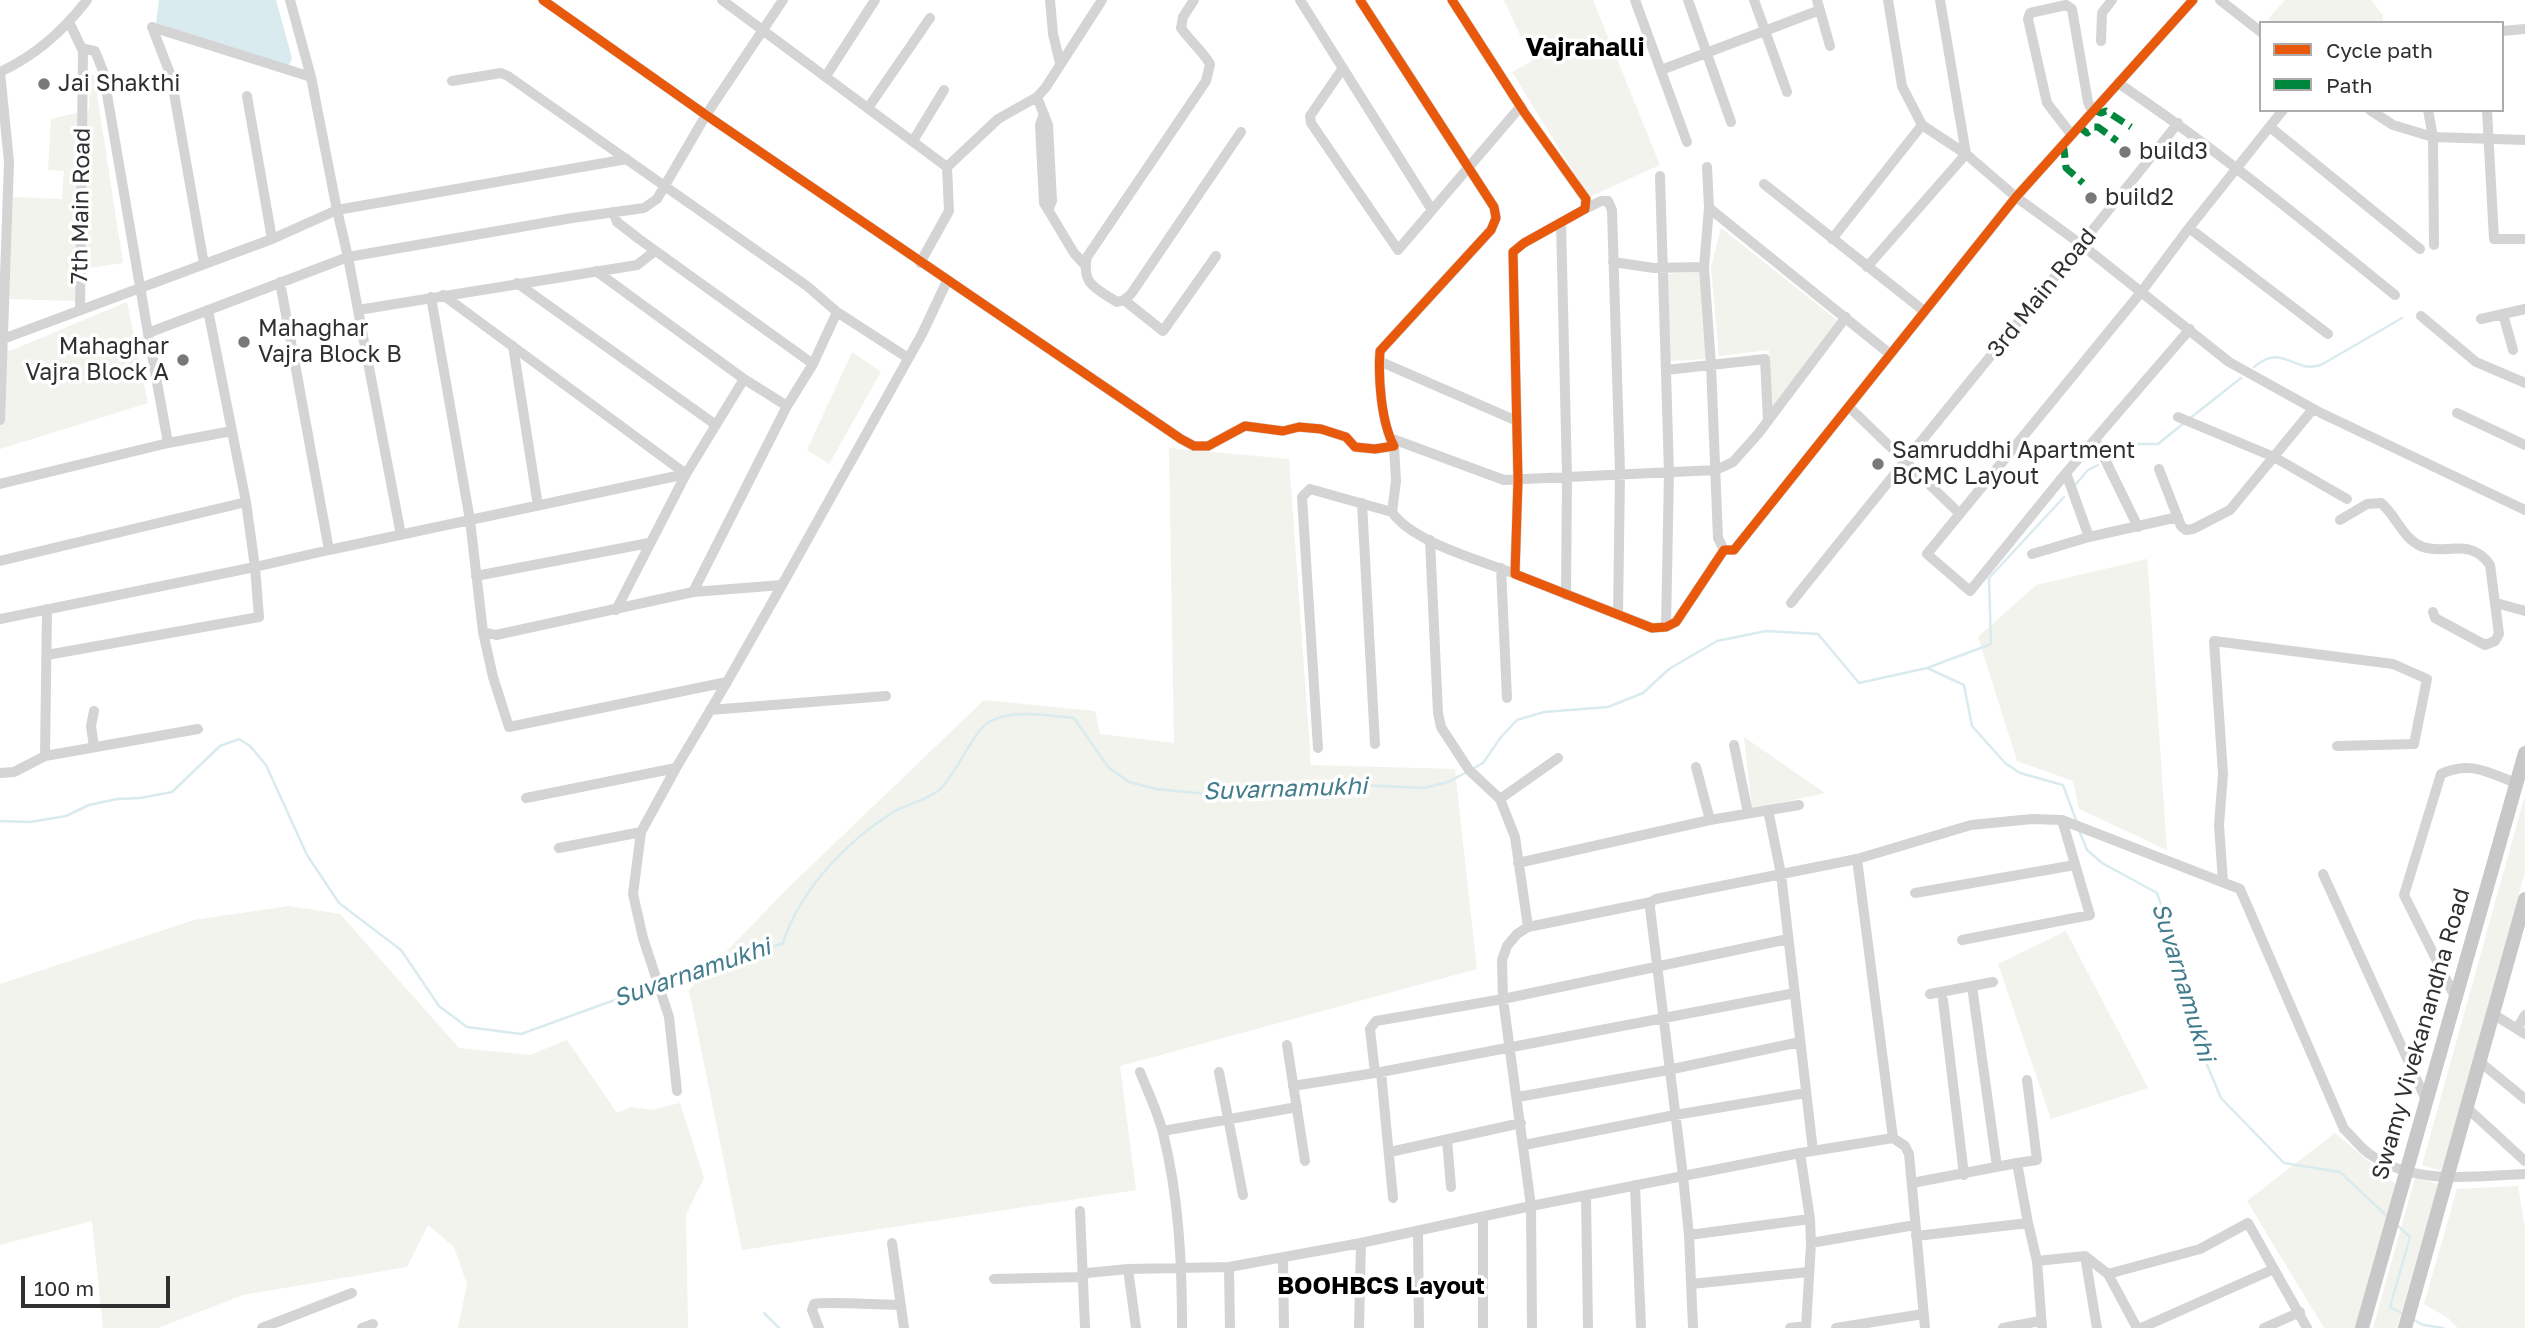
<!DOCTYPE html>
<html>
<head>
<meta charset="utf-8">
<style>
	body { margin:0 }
	#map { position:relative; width:2525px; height:1328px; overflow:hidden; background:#fff; font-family:"Golos Text",sans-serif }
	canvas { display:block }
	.legend { position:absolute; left:2259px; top:21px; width:245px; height:91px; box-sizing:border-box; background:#fff; border:2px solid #acacac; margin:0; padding:9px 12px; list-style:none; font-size:21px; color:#303030 }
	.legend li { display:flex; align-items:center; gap:14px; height:35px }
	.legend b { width:35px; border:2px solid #acacac }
	.scale { position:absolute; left:21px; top:1276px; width:149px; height:32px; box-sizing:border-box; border:4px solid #303030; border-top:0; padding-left:9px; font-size:21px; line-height:24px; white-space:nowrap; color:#303030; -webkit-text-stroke:5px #fff; paint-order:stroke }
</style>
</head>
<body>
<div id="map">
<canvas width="2525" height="1328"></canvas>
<ul class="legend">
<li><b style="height:9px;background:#e8590c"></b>Cycle path</li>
<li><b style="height:9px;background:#00873e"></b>Path</li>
</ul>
<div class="scale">100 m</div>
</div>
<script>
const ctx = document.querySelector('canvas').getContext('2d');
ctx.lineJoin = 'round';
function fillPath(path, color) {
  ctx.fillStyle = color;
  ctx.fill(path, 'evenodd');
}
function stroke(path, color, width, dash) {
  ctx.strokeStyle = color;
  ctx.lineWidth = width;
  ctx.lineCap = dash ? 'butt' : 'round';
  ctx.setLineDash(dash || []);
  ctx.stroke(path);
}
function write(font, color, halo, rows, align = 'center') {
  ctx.font = font + ' "Golos Text",sans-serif';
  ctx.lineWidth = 7;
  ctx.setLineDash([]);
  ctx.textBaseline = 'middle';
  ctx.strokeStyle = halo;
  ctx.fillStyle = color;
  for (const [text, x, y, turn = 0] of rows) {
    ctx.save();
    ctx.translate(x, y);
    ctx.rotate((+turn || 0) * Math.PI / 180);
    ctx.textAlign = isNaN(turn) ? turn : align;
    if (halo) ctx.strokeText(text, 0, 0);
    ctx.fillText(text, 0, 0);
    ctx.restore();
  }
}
fillPath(new Path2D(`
	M1504,0H1593L1660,165L1589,197L1512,72L1532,61Z
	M2285,0H2371L2383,15V23H2272L2268,19Z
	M90,75H94L123,263L76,270L75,301L9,299L13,197L62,199L64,171L48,170L51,119L89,110Z
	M1721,228L1837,320L1771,410L1769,350L1719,356L1711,267Z
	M1701,272L1706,359L1670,361L1666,274Z
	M127,302L148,403L0,449V353L12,350Z
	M852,352L881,372L829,464L807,450Z
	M1169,448L1289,459L1311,765L1455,769L1477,969L1120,1066L1136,1190L742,1250L689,990L789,887L984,700L1095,711L1100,734L1174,743Z
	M2147,559L2149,585L2167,850L2079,809L2073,781L2017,761L1978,637L2036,585Z
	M1744,737L1825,793L1752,809Z
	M2525,795V872L2442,1171L2422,1165Z
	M289,906L340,914L459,1048L530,1055L567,1040L617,1113L631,1107L651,1110L680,1103L704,1178L686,1215L688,1328H458L467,1284L454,1247L428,1225L407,1267L243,1295L158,1328H103L92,1221L0,1245V984L194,920Z
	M2066,931L2148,1088L2051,1119L1998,964Z
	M2335,1133L2397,1185L2356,1328H2324L2247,1201Z
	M2415,1178L2438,1184L2397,1328H2373Z
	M2518,1186L2525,1228V1328H2458L2448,1318L2424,1304L2457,1189Z`), '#f1f3ec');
fillPath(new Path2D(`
	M159,0H276L292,58L288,67L156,23Z`), '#daebef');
stroke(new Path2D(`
	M2254,367C2276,349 2283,360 2304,366C2309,368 2316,366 2321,365L2402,318
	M2189,419L2241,378
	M2112,456L2134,444H2158L2184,423
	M2076,484L2088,470L2098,465
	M1927,668L1991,644L1989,578L2064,497
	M1472,769L1483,763L1501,737L1517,720L1544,712L1608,707L1643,693L1669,669L1717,641L1766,631L1818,634L1859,683L1927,668L1964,685L1972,726L2005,763L2020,773L2063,785L2076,820
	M0,821L30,822L66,816L89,805L117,799L140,798L172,792L220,746L239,739L250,746L266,765L307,855L339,903L401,950L439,1006L467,1027L521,1034L656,985
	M2079,830L2087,850L2102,863L2157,893L2183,969L2192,1029L2221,1098L2284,1163L2340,1172L2388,1217
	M662,982C702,967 744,959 783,943C800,889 848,840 895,811C908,804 927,800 939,790C955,777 973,731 989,722C1014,708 1047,716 1074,718L1108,767L1129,782L1156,789L1217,795L1321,783L1424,788L1448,782L1467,772
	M2398,1226L2410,1237L2390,1307L2405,1315
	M764,1313L779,1328
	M2414,1320L2423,1325L2444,1328`), '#daebef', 2.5);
stroke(new Path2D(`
	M543,0L706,115L1181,439L1194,446H1208L1245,426L1283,431L1299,427L1321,429L1346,437L1355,447L1375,449L1394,446C1381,422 1378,377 1380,351L1491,230L1496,218L1494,207L1360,0
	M722,0L947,167
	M1050,0L1053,34L1060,63
	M1194,0L1183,17L1181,28C1190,41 1202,50 1210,64L1206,81L1087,257C1081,285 1097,289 1117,302L1124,300L1131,294L1241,132
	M1300,0L1432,210
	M1452,0L1524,112L1586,199L1585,209L1524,243L1513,252L1518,480L1515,574L1652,628L1666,627L1676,622L1724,550H1734L2016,197L2193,0
	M1635,0L1687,142
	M1688,0L1731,122
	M1754,0L1787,92
	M1817,0L1830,46
	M1888,0L1902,86L1922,125L1966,154L2016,197L2082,245L2229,362L2321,413L2525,510
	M2220,0L2261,32
	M69,22L83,51L80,310
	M152,27L171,76L204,264
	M152,27L311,77
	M2502,31L2525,29
	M2101,41L2102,13L2112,0
	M82,48L95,51L103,71L148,333
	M1343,68L1310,116L1311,123L1398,250L1521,106
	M1661,70L1820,10
	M0,72C35,56 64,30 87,0
	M826,76L875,0
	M452,81L501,73L508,76L807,286L837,312L813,364L787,406L693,592L782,585L922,334L947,281
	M2118,83C2215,148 2304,221 2395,295
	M247,96L272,239
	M1037,97L1048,125L1052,201L1048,210
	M868,108L930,18
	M2370,110L2393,125L2433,137L2525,140
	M2428,110L2433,137L2434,245
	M2487,110L2494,239H2525
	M1044,114L1040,125L1044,203L1074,253L1085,265
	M2270,127L2420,249
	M2071,134L2047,103L2028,19L2030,13L2066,5L2072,9L2088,102L2092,111
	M913,141L944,90
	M627,159L337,210L348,257L572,218L644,208L657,199L706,115L783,0
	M1707,167L1709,208L1704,267L1711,365L1718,538L1724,550
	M1660,176L1669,472L1666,627
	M1764,184L1924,311
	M1709,208L1890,354
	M1585,209L1601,201H1608L1612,210L1620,473L1618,615
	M613,212L617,222L639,239L813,364
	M1561,222L1567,476L1566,595
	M2189,228L2328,334
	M1832,239L1922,125
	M1613,262L1654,268L1704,267
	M920,263L949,211L947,167L998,119L1037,97L1046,87L1102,0
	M1867,267L1966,154L1940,0
	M517,283L716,425
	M443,295L686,474L616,610
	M431,297L470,520L483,632L496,635L693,592
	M1124,300L1163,331L1216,256
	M358,310L401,535
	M837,312L908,358
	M2503,314L2513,350
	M2421,316L2476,362L2525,383
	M2481,319L2525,309
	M2190,329L2066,473L1970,591L1927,554L2142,291L2189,228L2283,110
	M0,340L272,239L337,210L311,77L290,0
	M513,346L538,506
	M1379,361L1517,421
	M1666,370L1765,359L1768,421
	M744,379L787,406
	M1849,407L1960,514
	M2457,413L2525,445
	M2178,417L2274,457L2347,499
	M0,420L9,162L0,72
	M1390,438L1504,480L1716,470L1733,462L1758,434L1846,317
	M2095,439L2138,527
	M168,443L232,431
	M1394,446L1396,481L1392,512C1412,542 1480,560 1515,574
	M2159,469L2181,526L2186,530L2193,529L2230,510L2313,409
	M2066,473L2089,537L2178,517
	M0,484L168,443L148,333L348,257L358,310L637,265L655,251
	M1362,503L1375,744
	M2340,520L2367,504L2381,503C2397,516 2402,539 2423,547C2444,555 2471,537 2490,565L2499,634L2495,641L2485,645L2435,618L2433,612
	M1430,540L1438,713L1441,727L1469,770L1500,799L1515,837L1528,927
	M329,550L686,474L744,379L596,271
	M2032,554L2089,537
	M0,561L246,502L208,310
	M1501,568L1507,698
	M476,576L649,543
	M1791,603C1919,442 2051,284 2178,123
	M2496,603L2525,611
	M0,619L255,567L246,502
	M483,632L493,677L509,727L727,682
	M47,655L259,617L255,567L329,550L280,282
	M710,710L886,696
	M94,711L91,726L94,747
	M1734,745L1748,813
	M1318,748L1302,497L1310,489L1392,512
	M45,756L198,729
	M1696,767L1710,820
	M676,768L641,832L633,894L643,938L669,1017L677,1091
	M0,773L14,772L45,756L47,609
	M526,798L676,768L727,682L782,585
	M1500,799L1558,758
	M1768,810L1781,874L1813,1151
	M559,848L641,832
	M1857,859L1893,1138
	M1518,863L1710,820L1799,805
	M2323,874L2426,1100
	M2223,882L2219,825L2223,774L2214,641L2393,664L2427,679L2414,744L2337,746
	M1915,893L2075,865
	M1651,902L1528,927L1517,934L1507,946L1502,960L1503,999L1531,1206L1800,1153L1893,1138L1905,1146L1909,1154L1925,1328
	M1962,940L2090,915L2062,820
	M1972,986L1997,1167
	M1930,994L1993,982
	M2455,997L2404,895L2441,774C2470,760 2489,773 2516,783
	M1943,1000L1964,1175
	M2493,1014L2525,1034
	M2517,1029L2525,1015
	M1287,1045L1305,1161
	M2480,1062L2525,1099
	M1140,1072C1148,1092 1158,1112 1163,1133C1179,1197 1182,1263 1182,1328
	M1219,1072L1243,1195
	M1381,1072L1393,1198
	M1375,1073L1370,1029L1376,1021L1503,999L1788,939
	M1293,1086L1381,1072L1795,993
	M1518,1097L1668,1070L1800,1042
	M2467,1108L2525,1161
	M1163,1131L1297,1107
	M1447,1140L1451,1187
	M1524,1145L1675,1115L1806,1093
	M1390,1152L1521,1123
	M1800,1153L1810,1219L1811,1243L1806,1328
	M2017,1163L2037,1160L2027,1080
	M1912,1183L2017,1163L2028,1223
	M1635,1185L1641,1328
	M1586,1195L1588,1328
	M1080,1211L1085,1328
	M1418,1231L1419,1328
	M1689,1235L1810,1219
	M1916,1236L2028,1223L2037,1261
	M892,1243L904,1328
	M1811,1243L1915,1225
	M2085,1256L2097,1328
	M1283,1258L1284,1328
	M1229,1267L1230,1328
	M1128,1269L1136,1328
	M2108,1274L2200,1249L2248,1223L2307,1328
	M994,1279L1083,1277L1087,1273L1128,1269L1229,1267L1361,1243L1531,1206L1532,1328
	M1691,1284L1808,1272
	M262,1328L352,1293
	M362,1328L373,1324
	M819,1328L812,1310L814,1304C822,1301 886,1305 901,1305
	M1359,1328L1361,1243
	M1483,1328V1217
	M1693,1328L1689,1235L1683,1176L1650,908L1651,902L1656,899L1857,859L1971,825L2032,819L2062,820L2240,889L2344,1129C2353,1137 2361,1149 2371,1155C2416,1186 2474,1176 2525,1174
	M1790,1328L1806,1326
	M1836,1328L1923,1314
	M2003,1328L2040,1321
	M2042,1328L2037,1261L2085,1256L2108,1274L2137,1328
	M2141,1328L2274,1269
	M2264,1328L2300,1312`), '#d4d4d4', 10);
stroke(new Path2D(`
	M2362,1328L2525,753
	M2405,1328L2525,899`), '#c8c8c8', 14);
stroke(new Path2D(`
	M2093,110L2101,113L2106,111L2131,127
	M2078,126L2087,133L2094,127H2098L2117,141
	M2061,145L2064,149L2066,168L2083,183`), '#00873e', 7, [14, 7]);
stroke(new Path2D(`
	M543,0L706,115L1181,439L1194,446H1208L1245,426L1283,431L1299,427L1321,429L1346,437L1355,447L1375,449L1394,446C1381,422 1378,377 1380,351L1491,230L1496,218L1494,207L1360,0
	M1452,0L1524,112L1586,199L1585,209L1524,243L1513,252L1518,480L1515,574L1652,628L1666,627L1676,622L1724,550H1734L2016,197L2193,0`), '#e8590c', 9);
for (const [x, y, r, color] of [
	[44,84,7,"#787878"],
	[2125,152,7,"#787878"],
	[2091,198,7,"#787878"],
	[244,342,7,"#787878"],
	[183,360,7,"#787878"],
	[1878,464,7,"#787878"]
]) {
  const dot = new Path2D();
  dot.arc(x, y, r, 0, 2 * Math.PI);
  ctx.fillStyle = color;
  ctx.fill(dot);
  stroke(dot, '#fff', 2.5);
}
write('23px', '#303030', '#fff', [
	["Jai Shakthi",58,84],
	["build3",2139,152],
	["build2",2105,198],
	["Mahaghar",258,329],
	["Vajra Block B",258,355],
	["Mahaghar",169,347,"right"],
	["Vajra Block A",169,373,"right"],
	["Samruddhi Apartment",1892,451],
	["BCMC Layout",1892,477]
], 'left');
write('23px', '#303030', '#fff', [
	["7th Main Road",81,206,-89],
	["3rd Main Road",2042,293,-51],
	["Swamy Vivekanandha Road",2421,1034,-74]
]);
write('italic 24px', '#437c8d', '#fff', [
	["Suvarnamukhi",1285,789,-2],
	["Suvarnamukhi",692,973,-19],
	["Suvarnamukhi",2183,982,73]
]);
write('bold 24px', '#000', '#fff', [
	["BOOHBCS Layout",1381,1286]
]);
write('bold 26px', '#000', '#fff', [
	["Vajrahalli",1585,48]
]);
</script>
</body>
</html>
